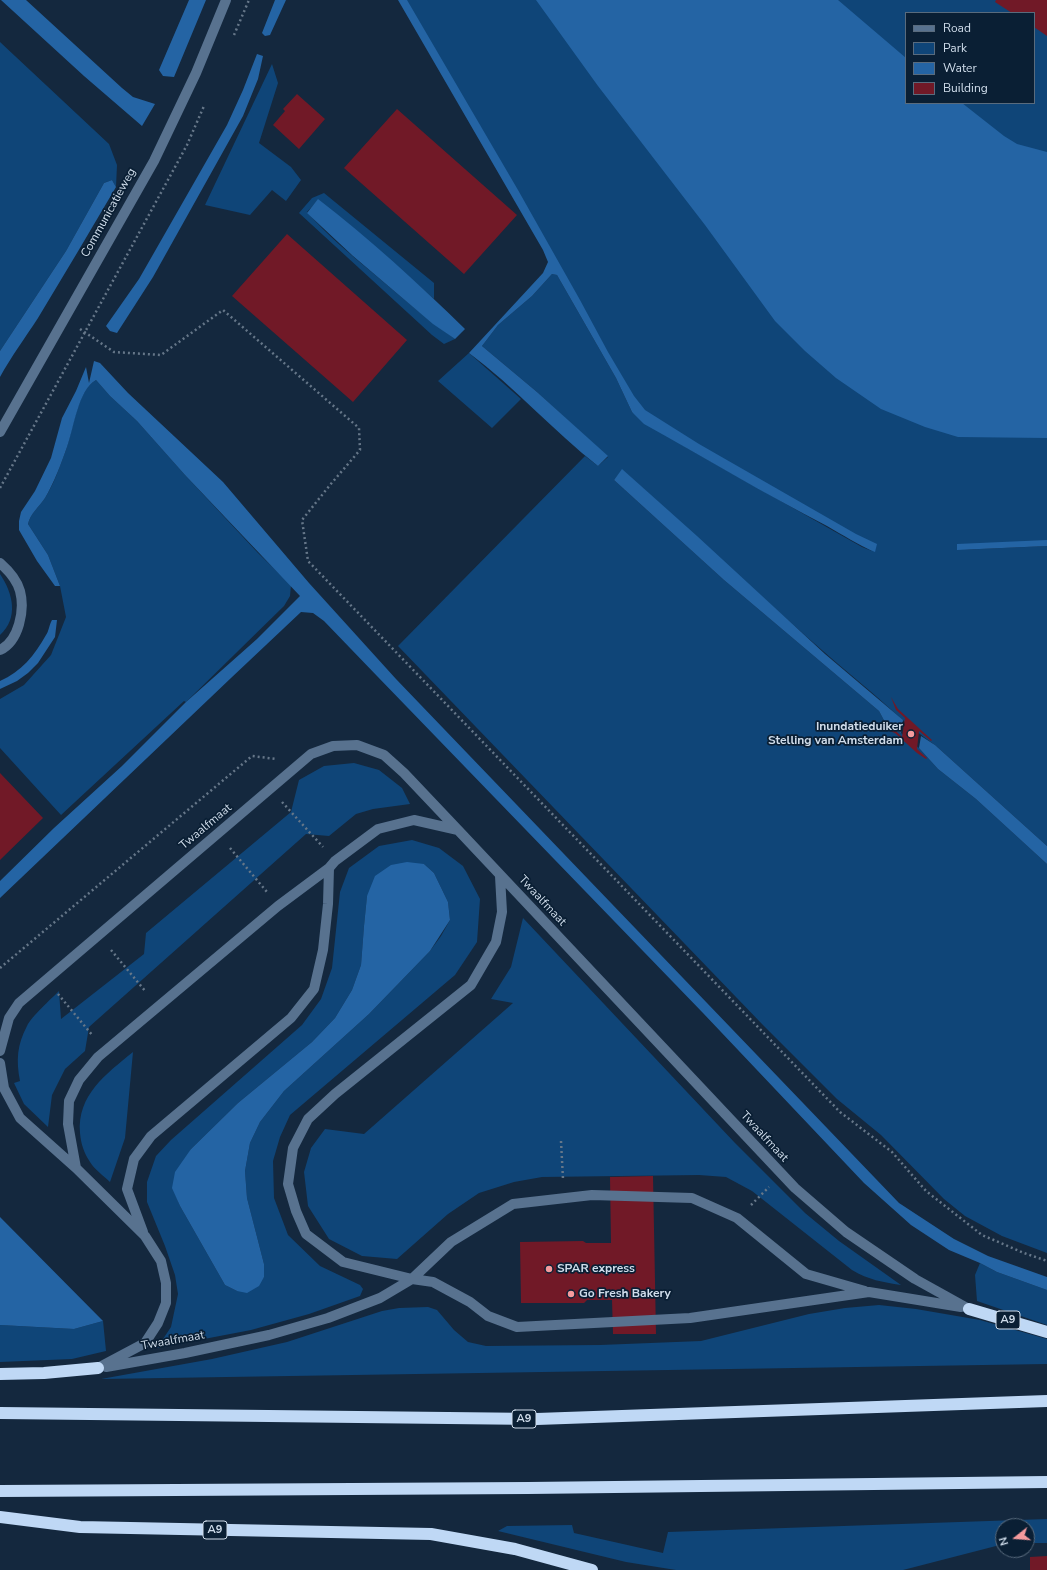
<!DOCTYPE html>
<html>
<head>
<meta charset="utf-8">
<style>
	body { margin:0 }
	#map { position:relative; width:1047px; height:1570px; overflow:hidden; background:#14283e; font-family:"Nunito Sans",sans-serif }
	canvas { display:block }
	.legend { position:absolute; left:905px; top:12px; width:130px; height:92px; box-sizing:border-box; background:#0a1f34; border:1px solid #596b7d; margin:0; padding:5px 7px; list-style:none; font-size:12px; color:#d0ddeb }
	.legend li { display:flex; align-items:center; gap:8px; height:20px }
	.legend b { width:20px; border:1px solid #596b7d }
	.north { position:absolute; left:995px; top:1518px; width:40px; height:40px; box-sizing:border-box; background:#0a1f34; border:1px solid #596b7d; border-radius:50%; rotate:253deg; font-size:11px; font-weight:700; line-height:16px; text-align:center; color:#d0ddeb }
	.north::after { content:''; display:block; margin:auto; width:14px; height:18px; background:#f59b9e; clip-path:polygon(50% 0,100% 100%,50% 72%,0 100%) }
</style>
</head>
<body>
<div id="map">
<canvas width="1047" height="1570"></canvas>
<ul class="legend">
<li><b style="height:5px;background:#58728f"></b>Road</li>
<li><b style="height:11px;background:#0f4578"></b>Park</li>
<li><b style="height:11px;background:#2464a4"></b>Water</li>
<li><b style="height:11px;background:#711927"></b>Building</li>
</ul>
<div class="north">N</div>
</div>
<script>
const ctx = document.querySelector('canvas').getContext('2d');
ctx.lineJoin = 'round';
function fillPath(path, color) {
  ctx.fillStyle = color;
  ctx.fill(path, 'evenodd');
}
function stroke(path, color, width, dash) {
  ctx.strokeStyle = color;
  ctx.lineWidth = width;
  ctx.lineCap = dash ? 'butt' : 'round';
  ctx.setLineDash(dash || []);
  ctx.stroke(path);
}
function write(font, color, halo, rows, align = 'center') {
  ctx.font = font + ' "Nunito Sans",sans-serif';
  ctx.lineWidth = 3.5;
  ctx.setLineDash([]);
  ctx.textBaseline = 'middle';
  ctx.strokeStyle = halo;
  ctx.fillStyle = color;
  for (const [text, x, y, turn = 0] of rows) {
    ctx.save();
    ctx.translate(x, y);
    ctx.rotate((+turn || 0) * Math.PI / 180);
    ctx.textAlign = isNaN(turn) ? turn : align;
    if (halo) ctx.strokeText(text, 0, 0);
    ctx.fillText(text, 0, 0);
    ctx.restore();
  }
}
fillPath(new Path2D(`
	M405,0H1047V543L957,550L1047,546V846L935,745C911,729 891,709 870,691C784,620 705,543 622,470L614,480L724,580L879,711L886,724L901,733L919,748L938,769L976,799L1047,864V1253L1002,1236L965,1216L944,1199L881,1135L837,1099L762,1024L398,646L585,456L598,466L608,457L537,392L482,346L498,325L532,296L552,274L557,275L616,378L632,412L687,448L862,547L872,551L665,426L635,404ZM906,13H1034V103H906Z
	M0,42L109,144L117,165L116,187L112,180L104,183L66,251L0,351Z
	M272,64L278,83L259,143L291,167L301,180L286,201L272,190L250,215L205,205Z
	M324,193L434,283V299L362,236L318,200L307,212C327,235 351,255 374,274C401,297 427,319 455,339L444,344L432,335L299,213L312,198Z
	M469,353L521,399L492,428L438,381Z
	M96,380L110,396L137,421L185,475L258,553L291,585L290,596L284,606L186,702L184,701L61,815L0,748V699L24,685L51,655L66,617L60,586L48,555L28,524C30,514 39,507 45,498C54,484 60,466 66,450C73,430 77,391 96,380Z
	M0,574C13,593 19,618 0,635Z
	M354,763L379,770L402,788L410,804L373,809L356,814L329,836L306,834L89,1027L85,1051L65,1069L52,1095L48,1127L24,1104L14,1083L20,1081C16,1060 17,1045 27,1026C32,1016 50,1000 59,991L61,1019L144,954L146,933L291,812L299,780L324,766Z
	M412,840L439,848L463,866L480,899L477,942L455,975L290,1115L280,1137L273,1161L274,1198L288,1235L320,1266L360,1285L363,1289L360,1296L309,1314L251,1330L157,1348L171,1327L178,1294L175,1275L165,1246L147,1202V1182L156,1156L171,1140L302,1025L321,999L332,968L340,892L349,868L379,846ZM424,864L434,873L448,902L450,920L441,936L430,951L369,1014L284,1091L260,1122L250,1143L245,1171L247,1198L264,1264V1277L237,1291L225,1285L180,1206L173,1188L191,1149L238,1103L312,1042L335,1018L352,990L361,965L364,926L367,896Z
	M523,918L735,1143L805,1213L839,1241L901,1285C882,1282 869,1280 852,1270L752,1191L726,1177L699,1175L542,1177L514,1182L479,1193L448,1214L397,1259L362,1256L329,1239L308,1206L304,1172L311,1148L325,1129L364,1134L513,1003L491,999L511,967Z
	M133,1052L125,1138L110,1182C104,1176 95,1170 90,1162C84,1153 81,1144 80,1133C77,1095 106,1074 133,1052Z
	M980,1263L997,1272L1047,1290V1325L977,1301L975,1275Z
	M879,1305L916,1309L980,1320L1047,1339V1364L101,1379L212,1359L287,1342L382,1311L399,1308L428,1307L437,1310L454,1330L468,1342L486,1346L600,1345L701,1341L809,1314L845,1308Z
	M103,1321L106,1351L72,1359L0,1362V1325L74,1329Z
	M1047,1519V1543H1027V1526H1003V1545L996,1546L903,1570H676L626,1562L498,1531L507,1526L572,1525L574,1533L663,1553L668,1532Z`), '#0f4578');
fillPath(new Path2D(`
	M1,0H26L122,88L133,97L155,104L142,126L84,76Z
	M189,0H206L174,77L163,76L159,70Z
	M275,0H286L270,35L265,36L262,33Z
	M398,0H407L518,190L580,300L608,352L634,396L645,410L699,444L856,534L877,544L875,552C858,545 843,535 827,526C765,494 705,458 644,424L632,412L616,378L557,275L552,274L532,296L498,325L482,346L537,392L608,456L598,466C553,431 515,387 469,353L543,273L548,262L543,250Z
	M536,0H838L906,58V103H962L1004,136L1017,144L1047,152V438L958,437L925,427L881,409L836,378L805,351L775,321L705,225L598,86Z
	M257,54L263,56L258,79L243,116L153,277L117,333L110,331L106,326L139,279L227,125L243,90Z
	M112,180L116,187C90,231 64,275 38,318C25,338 11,357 0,377V351L66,251L104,183Z
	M318,199C369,238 419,284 465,329L455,339L433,324L353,256L307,213Z
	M94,361L100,363L128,393L223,482L309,583L396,679L899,1203L954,1239L988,1256L1047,1277V1290L997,1272L980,1263L949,1250L911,1225L864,1183L703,1013L377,676L324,621L313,613L301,612L231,678L0,898V881L54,828L122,766L186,702L257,639L300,596L185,475L137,421L110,396L96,380C78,390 74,428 67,447C61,464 54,483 45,498C39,507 30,514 28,524L48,555L60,586H55L37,561L19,530V521L21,512L35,491L51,458L62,418L76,391L86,367L89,383Z
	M622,469L697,536L825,654L903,720L901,733L886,724L879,711L724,580L614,480Z
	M1047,540V546L957,550V544Z
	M52,620H57L55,637L38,663L28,673L17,681L0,689V681C21,672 35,655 46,635C49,631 49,625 52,620Z
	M921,736L935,745L1047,846V864L976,799L938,769L919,748Z
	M407,862L424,864L434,873L448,902L450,920L430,951L369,1014L284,1091L260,1122L250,1143L245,1171L247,1198L264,1264V1277L259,1286L247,1293L237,1291L225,1285L180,1206L172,1188L175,1172L191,1149L238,1103L312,1042L335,1018L352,990L361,965L364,926L367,896L375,876L391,865Z
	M0,1217L103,1321L74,1329L0,1325Z`), '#2464a4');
fillPath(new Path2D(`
	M996,0H1047V36L1034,27V13H1012L995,2Z
	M297,94L325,119L299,149L273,125L285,111L283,109Z
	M397,109L517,215L464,274L344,168Z
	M287,234L407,340L353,402L232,296Z
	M891,697L898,709L932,740L931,741L919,731L917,749L927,758L926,759L917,753L895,733L884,729L896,731L902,737L905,718L896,710Z
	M0,773L43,818L0,860Z
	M653,1176L656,1334H613L612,1300H587L584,1303H521L520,1242L583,1241L586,1243H611L610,1177Z
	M1047,1556V1570H1030V1557Z`), '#711927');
stroke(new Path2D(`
	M234,35L249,0
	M80,329L114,352L161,355L223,310L359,428L360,450L330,485L302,520L308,561L840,1112L892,1152L926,1191L982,1235L1024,1253L1047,1261
	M0,488L187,145L204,106
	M282,802L323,847
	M230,848L267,892
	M111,950L146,992
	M0,968L252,756L276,759
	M58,994L93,1036
	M561,1141L563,1179
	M751,1205L769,1187`), '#667789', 2.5, [2, 3]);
stroke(new Path2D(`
	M0,432L154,161L196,73L226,0
	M0,563C8,570 17,580 20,591C25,610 19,641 0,650
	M500,876L502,912L496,942L471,985L335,1094L308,1119L293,1148L288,1184L296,1211L306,1234L343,1262L412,1279L433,1282L470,1302L488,1316L517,1327L690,1318L869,1292L961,1307
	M0,1051L9,1018L19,1003L311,754L333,746L357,745L384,755L404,773L458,830
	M0,1063L4,1088L20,1118L76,1168
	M143,1232L127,1189L134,1159L151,1136L291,1018L314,989L323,950L328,904L329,868
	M106,1367L185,1353L269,1335L328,1318L380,1298L412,1279L451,1242L513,1204L592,1195L692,1198L737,1218L806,1274L865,1291
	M98,1368L145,1343L158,1323L166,1303V1283L161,1261L145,1236L76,1168L68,1124L69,1101L79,1080L98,1057L278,906L329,868L335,861L378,829L414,820L458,830L795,1188L846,1232L915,1279L969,1309`), '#58728f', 10);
stroke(new Path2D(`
	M969,1309L1047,1332
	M0,1374L44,1373L98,1368
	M0,1413L537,1419L1047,1401
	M0,1491L528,1488L1047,1482
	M0,1517L80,1527L431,1534L515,1549L592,1570`), '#bfd8f5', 12);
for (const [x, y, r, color] of [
	[911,734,4,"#f59b9e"],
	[549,1269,4,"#f59b9e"],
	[571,1294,4,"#f59b9e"]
]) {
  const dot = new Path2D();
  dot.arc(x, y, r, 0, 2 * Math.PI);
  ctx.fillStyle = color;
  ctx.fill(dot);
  stroke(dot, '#0a1f34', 1.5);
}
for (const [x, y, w] of [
	[1008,1320,24],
	[524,1419,24],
	[215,1530,24]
]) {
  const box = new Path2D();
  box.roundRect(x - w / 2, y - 9, w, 18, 3);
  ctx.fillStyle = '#0a1f34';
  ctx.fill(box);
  stroke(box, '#d0ddeb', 1);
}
write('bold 11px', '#d0ddeb', null, [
	["A9",1008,1320],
	["A9",524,1419],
	["A9",215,1530]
]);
write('12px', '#d0ddeb', '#0a1f34', [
	["Communicatieweg",109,213,-61],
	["Twaalfmaat",206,827,-40],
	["Twaalfmaat",542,901,47],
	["Twaalfmaat",764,1137,47],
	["Twaalfmaat",173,1341,-10]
]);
write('bold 12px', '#d0ddeb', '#0a1f34', [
	["Inundatieduiker",903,727,"right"],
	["Stelling van Amsterdam",903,741,"right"],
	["SPAR express",557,1269],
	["Go Fresh Bakery",579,1294]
], 'left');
</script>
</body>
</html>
